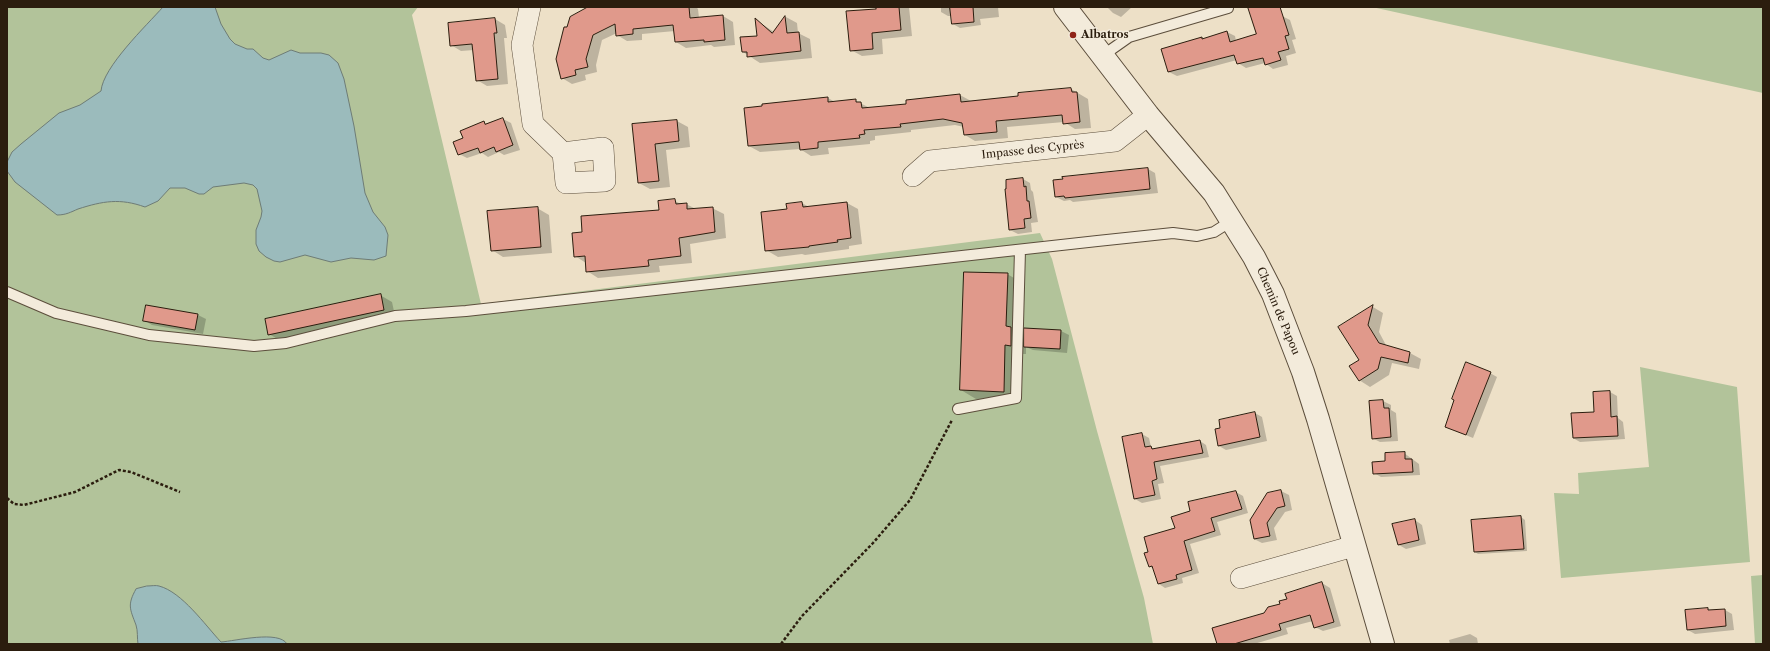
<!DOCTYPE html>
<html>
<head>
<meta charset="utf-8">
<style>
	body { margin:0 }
	#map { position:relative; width:1770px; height:651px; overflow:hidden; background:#ede0c7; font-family:"Libre Caslon Text",serif }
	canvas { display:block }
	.frame { position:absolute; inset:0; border:8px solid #2b1d0e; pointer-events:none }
</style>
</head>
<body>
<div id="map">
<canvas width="1770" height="651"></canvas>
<div class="frame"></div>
</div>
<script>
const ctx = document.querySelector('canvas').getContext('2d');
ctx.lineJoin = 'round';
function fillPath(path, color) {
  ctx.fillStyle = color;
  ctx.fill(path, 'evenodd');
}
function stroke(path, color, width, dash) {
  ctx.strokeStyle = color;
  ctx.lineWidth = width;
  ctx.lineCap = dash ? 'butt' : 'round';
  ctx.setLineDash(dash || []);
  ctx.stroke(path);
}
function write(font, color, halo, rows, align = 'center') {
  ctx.font = font + ' "Libre Caslon Text",serif';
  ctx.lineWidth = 3;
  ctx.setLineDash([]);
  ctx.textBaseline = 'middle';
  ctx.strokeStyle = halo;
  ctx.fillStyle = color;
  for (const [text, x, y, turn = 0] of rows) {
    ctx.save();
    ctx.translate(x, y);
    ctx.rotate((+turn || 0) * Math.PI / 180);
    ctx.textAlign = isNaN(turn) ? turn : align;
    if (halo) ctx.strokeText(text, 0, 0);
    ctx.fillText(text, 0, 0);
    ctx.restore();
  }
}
fillPath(new Path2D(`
	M7,7H418L412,15L481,304L1040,233L1052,259L1097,431L1144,598L1153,644H7Z
	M1372,7H1763V93Z
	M1640,367L1737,387L1750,562L1561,578L1554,493L1579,494L1578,473L1649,467Z
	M1763,575V644H1755L1751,576Z`), '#b2c39a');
const water = new Path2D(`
	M163,7H215L221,24L230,39L235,44L247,49H253L263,58L269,60L291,50L300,53H321L329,55L338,63L344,79L354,126L365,193L373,212L385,227L388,235L386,256L374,260L351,258L331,262L305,255L280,262L274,261L266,257L259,251L256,244V230L261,217L262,211L257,189L253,185L244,183L213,187L204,194H199L185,188H170L158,201L145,207C120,198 103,201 78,209C71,212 66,215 57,215L15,182L7,171V162L12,152L21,144L59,113L80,105L101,91C103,67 146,26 163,7Z
	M147,586C151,586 156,585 159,586C182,592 205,625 221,642C235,641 279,630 287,644H138C137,638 138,631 136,625C130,609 127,605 136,589Z`);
fillPath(water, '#9bbbbc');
stroke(water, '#6e7c76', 1);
fillPath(new Path2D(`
	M590,7H696L698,9L699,18L723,16L733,22L735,45L714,47L711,45L686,48L676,42L675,31L642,34V40L627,41L617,35V33L602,40L596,65L597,72L585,75L586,80L572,84L562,78L568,29Z
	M876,7H909L912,36L882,39L883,54L862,56L851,50L877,10Z
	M941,7H998L999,17L980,19L981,25L960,28L953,24L952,16H948L941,12Z
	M1107,7H1132L1121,17L1113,13Z
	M1246,7H1276L1282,16L1290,20L1296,39L1292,40L1296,53L1286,56L1288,65L1273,69L1265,63L1246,68L1238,63L1237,60L1177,76L1169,72L1162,50L1201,38L1204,39L1227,32L1235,36L1236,41L1258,35L1250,10Z
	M786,17L797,23L798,33L810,39L812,58L760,63L743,52L758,37L756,20L774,32Z
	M495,19L505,25L507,38H504L508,84L487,86L477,80L474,50L461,51L451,45L449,24Z
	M1071,89L1088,99L1091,128L1075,129L1064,122L1007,127L1008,138L975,141L965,135L964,127L955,125L911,130V132L875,136V140L870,141V144L828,148L829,154L811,156L800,149L760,152L749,146L828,98L835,102L856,101L870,108L907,104V101L960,95L971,101L1020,97Z
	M503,119L511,123L520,150L504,155L499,152L488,157L482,153L467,158L459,154L484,123L487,124Z
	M677,121L688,127L690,147L666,150L670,187L650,189L639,183L633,125Z
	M1148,169L1155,173L1158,193L1073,202L1070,200L1064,201L1056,197Z
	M1023,179L1030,183L1031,190L1033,192L1038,222L1031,223L1032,232L1018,234L1010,230Z
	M675,201L681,204H686L696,209L712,208L724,214L726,238L690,244L692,263L659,266L660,272L598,278L587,271L586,263L575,256L584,233L660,210Z
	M802,203L809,207L847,203L858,209L862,244L849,246V249L805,255L802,254L778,257L766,250L788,210Z
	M537,208L549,215L552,253L503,257L492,250Z
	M1007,274L1023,283L1021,333L1025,336V329L1061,331L1069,335L1067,353L1033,350L1026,347V354H1020L1019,400L976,399L961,390Z
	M380,295L392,302L395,316L281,341L269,334Z
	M1373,307L1383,313L1379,332L1387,347L1410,353L1421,359L1419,369L1392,363L1389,375L1370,387L1359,380L1360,360L1340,327Z
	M198,315L206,319L203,334L152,325L144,320Z
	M1490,373L1497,377L1473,438L1446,427Z
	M1610,392L1617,396L1618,418L1623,422L1625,439L1580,442L1573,438Z
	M1383,401L1391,405V410L1396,413L1398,441L1380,442L1372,438Z
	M1255,413L1262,417L1267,441L1226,450L1219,446L1216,430Z
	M1142,434L1149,438L1151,447L1155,450L1200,441L1206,445L1209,457L1160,466L1164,483L1158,484L1161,499L1142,503L1135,499Z
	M1404,453L1419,464L1420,475L1381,477L1374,473L1387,462Z
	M1281,491L1289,495L1292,510L1285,512L1274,528L1277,540L1262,543L1254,539Z
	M1236,492L1243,496L1248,513L1217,522L1221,535L1190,544L1199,573L1182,578L1183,583L1165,588L1159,584L1154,569L1149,566V553L1176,529Z
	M1521,517L1525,520L1527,551L1478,554L1475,552L1472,521Z
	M1415,520L1422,525L1426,544L1406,549L1399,545Z
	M1322,583L1330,588L1341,626L1323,631L1315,627L1313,621L1286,628L1288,634L1254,644H1218L1288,600Z
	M1708,609L1711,611L1725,610L1732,614L1734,630L1695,634L1688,630Z
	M1470,634L1477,638L1478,644H1450L1449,640Z`), '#0003');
const building = new Path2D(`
	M588,7H689L690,18L723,15L725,40L704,42V40L675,42L673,25L633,29V34L616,36L615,24L593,35L586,59L588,67L575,70L576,75L561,79L556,59L564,27H567L570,17Z
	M875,7H899L901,30L872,33L873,49L850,51L846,11L876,9Z
	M950,7H973L974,22L952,24Z
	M1248,7H1280L1289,35L1285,36L1289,49L1278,52L1281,60L1265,65L1263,58L1237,64L1234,55L1168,72L1161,49L1202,37V39L1227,31L1230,42L1256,34Z
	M785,16L787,33L799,32L801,51L747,57V52H742L740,37L757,36L755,18L772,33Z
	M495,18L497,33H494L498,79L476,81L472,44L450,46L448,23Z
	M1071,88L1072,92H1077L1080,122L1063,124L1062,115L996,121L997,132L964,135L962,123L943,119L900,124L901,127L864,130L865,134L859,135L860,138L818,142V148L800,150L799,142L748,146L744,108L762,106V104L828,97V102L856,99V102H861L862,108L906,104V100L960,94L961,102L1018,96V93Z
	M503,118L513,145L496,152L494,147L480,153L478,148L458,155L453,142L463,138L460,131L484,121L485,124Z
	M677,120L679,141L655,144L659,181L638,183L632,124Z
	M1148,168L1150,189L1065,198L1064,196L1055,197L1053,180L1063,179L1062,177Z
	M1023,178L1024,187L1026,186L1027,201H1029L1031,218L1024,219L1025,228L1009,230L1005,189H1006V180Z
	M675,199L676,204L687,203V209L713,207L715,232L679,238L681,256L648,260L649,266L586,272L585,256L574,257L572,233L582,232L581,216L659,210L658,201Z
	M802,202L803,207L847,202L851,238L837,240L838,242L809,246V247L765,251L761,212L787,209L786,204Z
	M538,207L541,247L491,251L487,211Z
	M964,272L1008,273L1006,326L1011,327V346L1005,345L1004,392L960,390Z
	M381,294L384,310L268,335L265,319Z
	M146,305L198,314L195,330L143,321Z
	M1373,305L1368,325L1379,343L1410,352L1408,363L1381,357L1378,369L1359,381L1349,366L1359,360L1338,327Z
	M1024,328L1061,330L1060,349L1024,347Z
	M1466,362L1491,372L1466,435L1445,427L1454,400L1452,399Z
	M1610,391L1611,417L1617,416L1618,436L1573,438L1571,413L1594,412L1593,392Z
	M1383,400L1384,408H1389L1391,437L1372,439L1369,401Z
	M1255,412L1260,437L1218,446L1215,429L1220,428L1219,420Z
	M1142,433L1145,447L1151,446L1152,449L1200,440L1203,453L1154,462L1157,479L1152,481L1155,495L1134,499L1122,437Z
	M1405,452V459H1412L1413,472L1373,474L1372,462L1385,461V453Z
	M1281,490L1285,506L1277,508L1267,523L1270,536L1254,539L1250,520L1267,493Z
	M1236,491L1242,509L1211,518L1215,531L1184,541L1192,570L1176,575L1177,579L1158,584L1152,566L1149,567L1144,553L1148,552L1144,537L1175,528L1171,517L1190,511L1188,502Z
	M1521,516L1524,549L1474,552L1471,520Z
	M1415,519L1419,540L1398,545L1392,524Z
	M1322,582L1334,622L1314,628L1310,615L1279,624L1281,630L1234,644H1217L1212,628L1264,613L1268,607L1280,604L1279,601L1287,599L1285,594Z
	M1708,608V610L1725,609L1726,626L1687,630L1685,610Z`);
fillPath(building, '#e0998b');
stroke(building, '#2b1d0e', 1);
const service = new Path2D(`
	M1103,57L1112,49L1129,37L1228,8
	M7,292L56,313L149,335L254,346L286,343L395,316L466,311C701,284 937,258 1173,233L1197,236L1214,232L1233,220
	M958,409L1016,398L1020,250`);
const minor = new Path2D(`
	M530,7L522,45L533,124L563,153L566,183L605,181L603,148L563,153
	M913,176L930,161L1115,141L1148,115
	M1241,578L1354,546`);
const tertiary = new Path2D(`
	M1065,7L1148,115L1214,193L1254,257L1273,294L1303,372L1318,419L1383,644`);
stroke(service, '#5c4e3c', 12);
stroke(minor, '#5c4e3c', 22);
stroke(tertiary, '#5c4e3c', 24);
stroke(new Path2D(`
	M7,498L14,504L24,505L75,492L119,470L131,472L180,492
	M781,644L802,616L873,543L910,500L952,420`), '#2b1d0e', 2.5, [3, 2]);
stroke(service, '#f3ebdb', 10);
stroke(minor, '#f3ebdb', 21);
stroke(tertiary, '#f3ebdb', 22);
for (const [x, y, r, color] of [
	[1073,35,4,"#8f2418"]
]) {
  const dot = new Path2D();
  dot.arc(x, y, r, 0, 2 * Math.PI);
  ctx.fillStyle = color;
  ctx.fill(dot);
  stroke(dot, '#f3ebdb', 1.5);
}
write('bold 11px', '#2b1d0e', '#f3ebdb', [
	["Albatros",1081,35]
], 'left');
write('11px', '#2b1d0e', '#f3ebdb', [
	["Impasse des Cyprès",1033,150,-6],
	["Chemin de Papou",1278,311,67]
]);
</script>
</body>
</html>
